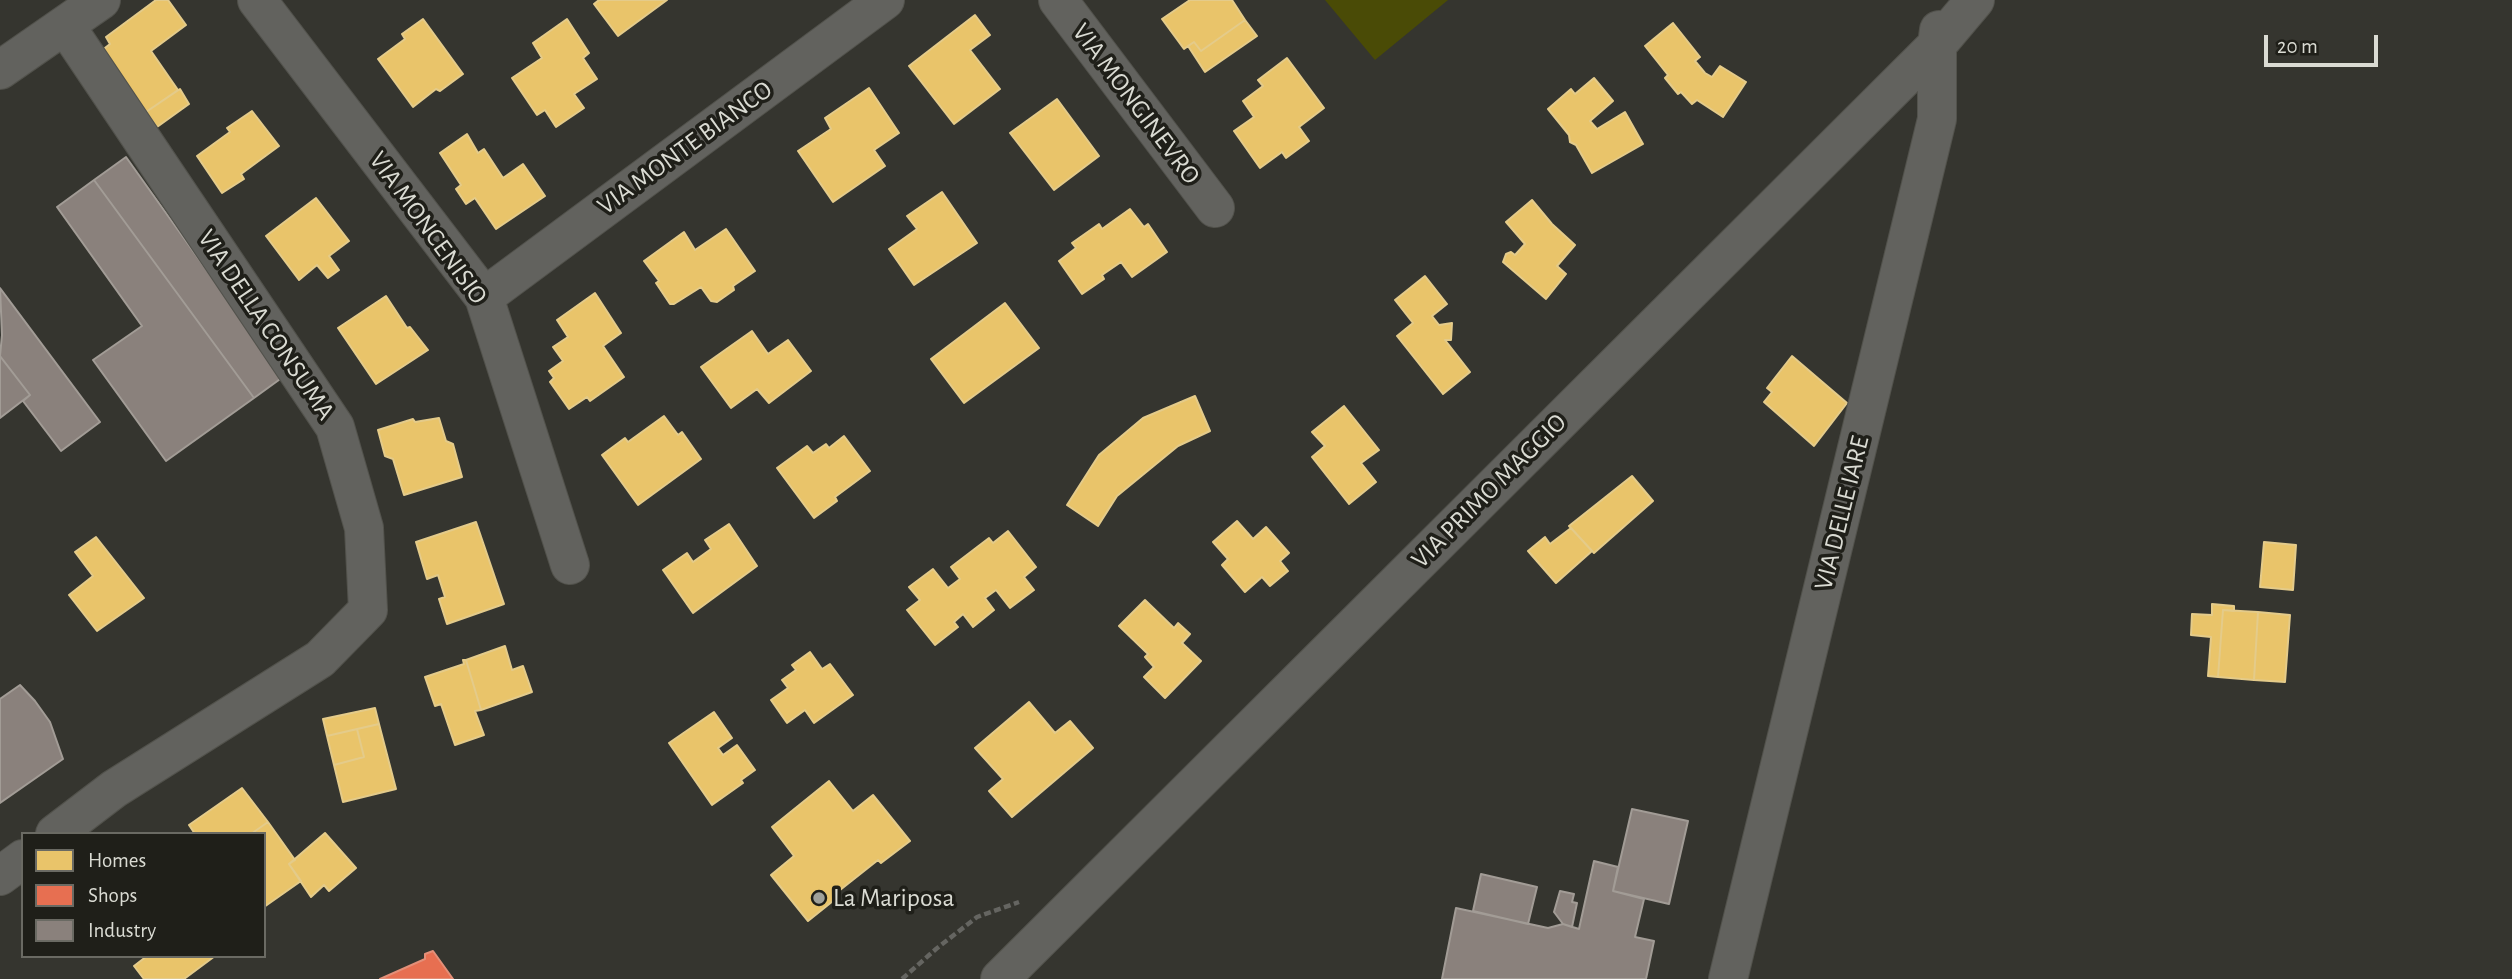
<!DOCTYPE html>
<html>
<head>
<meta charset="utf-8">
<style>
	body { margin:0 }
	#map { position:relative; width:2512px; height:979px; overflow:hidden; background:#35352f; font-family:"Alegreya Sans",sans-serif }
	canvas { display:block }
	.legend { position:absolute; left:21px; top:832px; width:245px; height:126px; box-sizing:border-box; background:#1f1f19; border:2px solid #6a6a63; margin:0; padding:9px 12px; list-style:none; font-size:21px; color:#dadbd3 }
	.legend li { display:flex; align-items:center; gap:14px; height:35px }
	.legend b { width:35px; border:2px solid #6a6a63 }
	.scale { position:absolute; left:2264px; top:35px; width:114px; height:32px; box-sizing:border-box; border:4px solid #dadbd3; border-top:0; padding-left:9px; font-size:21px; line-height:24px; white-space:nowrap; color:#dadbd3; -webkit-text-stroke:5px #1f1f19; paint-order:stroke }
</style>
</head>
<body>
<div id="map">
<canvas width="2512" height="979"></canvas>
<ul class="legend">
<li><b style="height:19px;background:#e9c46a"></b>Homes</li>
<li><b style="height:19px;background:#e76f51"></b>Shops</li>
<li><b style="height:19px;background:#8a817c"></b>Industry</li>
</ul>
<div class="scale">20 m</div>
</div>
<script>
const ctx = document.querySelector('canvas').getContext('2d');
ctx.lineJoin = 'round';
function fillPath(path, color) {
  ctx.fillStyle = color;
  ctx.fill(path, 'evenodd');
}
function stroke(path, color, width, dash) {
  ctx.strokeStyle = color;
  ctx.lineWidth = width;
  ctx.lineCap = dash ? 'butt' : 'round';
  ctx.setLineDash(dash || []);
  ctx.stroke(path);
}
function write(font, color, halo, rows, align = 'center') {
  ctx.font = font + ' "Alegreya Sans",sans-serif';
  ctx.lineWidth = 7;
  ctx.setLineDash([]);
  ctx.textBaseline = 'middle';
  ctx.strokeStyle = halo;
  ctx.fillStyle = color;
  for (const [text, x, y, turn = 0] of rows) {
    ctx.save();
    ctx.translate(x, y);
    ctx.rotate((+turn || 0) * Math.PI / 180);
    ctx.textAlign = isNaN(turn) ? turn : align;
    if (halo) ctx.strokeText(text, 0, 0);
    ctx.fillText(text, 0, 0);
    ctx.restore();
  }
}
fillPath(new Path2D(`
	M1325,0H1448L1375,60Z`), '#4a4b06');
const homes = new Path2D(`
	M156,0H168L186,25L151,51L178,90L146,112L101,51L110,44L106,37Z
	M599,0H667L618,36L594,4Z
	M1190,0H1232L1245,20L1201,51L1194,42L1184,49L1162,19Z
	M975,15L990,35L970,50L1000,89L954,124L909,66Z
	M423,19L463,74L440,91L436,89L413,107L378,59L405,39L402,34Z
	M567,19L589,53L583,58L597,79L574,94L584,108L556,127L545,110L537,115L512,78L542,58L533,43Z
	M1245,20L1257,36L1205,72L1188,46L1194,42L1201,51Z
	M1673,23L1700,57L1695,61L1705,73L1712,77L1720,66L1746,82L1723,117L1697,100L1692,104L1681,92L1678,94L1665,78L1668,75L1645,46Z
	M1287,58L1324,108L1299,127L1309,141L1286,158L1282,152L1260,168L1234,131L1254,117L1243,101L1263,86L1258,80Z
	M1594,78L1613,101L1590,121L1597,129L1625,112L1643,144L1592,173L1576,145L1570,142L1569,135L1548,109L1571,89L1575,94Z
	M869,88L899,133L874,150L885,166L833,202L798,151L831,129L825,118Z
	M180,89L189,104L157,127L146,112Z
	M1057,99L1099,156L1054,190L1010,133Z
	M252,111L279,146L241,174L244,179L222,193L197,156L230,132L227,128Z
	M467,134L478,153L484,149L503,178L523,164L545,196L496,229L475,198L466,204L456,189L461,185L440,153Z
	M942,192L977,243L914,285L889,249L917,229L907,216Z
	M316,198L349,241L329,256L339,270L328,278L317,265L299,280L266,236Z
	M1532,200L1552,224L1575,245L1557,266L1566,274L1546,299L1503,262L1506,254L1511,252L1515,255L1525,244L1506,222Z
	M1130,209L1144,227L1148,224L1167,252L1132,277L1121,262L1102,275L1104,279L1082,294L1059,261L1076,248L1072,243L1099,224L1102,229Z
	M726,229L755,271L733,286L734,290L717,302L711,301L701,287L674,304H670L656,283L659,281L644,261L684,232L695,250Z
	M1425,276L1447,304L1432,316L1439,325L1452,323L1451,340H1445L1470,372L1443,394L1397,336L1413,323L1395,300Z
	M595,293L621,333L603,346L624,377L590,401L587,397L569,409L550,382L554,378L549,371L563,361L553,347L568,337L557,320Z
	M386,296L407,328L410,327L428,350L376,384L338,328Z
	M1005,303L1039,348L964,403L931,359Z
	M752,331L768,354L788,340L811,371L769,403L757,389L731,408L701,367Z
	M1792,356L1847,403L1814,446L1764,402L1772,392L1767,388Z
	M1195,396L1210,431L1178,446L1117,496L1098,526L1067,505L1099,455L1143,418Z
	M1344,406L1379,450L1361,463L1376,482L1349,504L1312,457L1325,446L1312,432Z
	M664,416L678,435L682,432L701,459L638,505L602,455L625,438L628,442Z
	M439,418L446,441L453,444L462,477L404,495L393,459L385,456L378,430L413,419L415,422Z
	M844,436L870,471L835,497L837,501L814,518L777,468L807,446L813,453L826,444L829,448Z
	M1632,476L1653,501L1594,553L1569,526Z
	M1237,521L1253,539L1266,527L1289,553L1280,561L1288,571L1270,586L1262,577L1245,592L1222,565L1228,559L1213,542Z
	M476,522L504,604L447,624L439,599L445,597L438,575L427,579L416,542Z
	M729,524L757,566L693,613L663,570L687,553L693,562L711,549L705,540Z
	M1571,528L1592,551L1556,583L1528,551L1545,537L1550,544Z
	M1008,531L1036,567L1024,577L1034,590L1010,608L996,590L985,598L994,610L973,627L963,614L954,622L958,627L935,645L907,610L920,600L909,587L933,569L948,588L960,579L951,567L989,538L993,543Z
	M96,537L144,598L97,631L69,595L93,576L75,552Z
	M2264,542L2296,545L2293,590L2260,587Z
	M1145,600L1174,628L1178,623L1190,634L1182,643L1201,661L1165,698L1144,677L1154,667L1145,657L1148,654L1119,626Z
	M2212,604L2234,606V611L2223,610L2218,677L2208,676L2211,637L2191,635L2192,614L2212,615Z
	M2223,610L2258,612L2254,680L2218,677Z
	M2258,612L2290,615L2285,682L2254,680Z
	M505,646L512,670L523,666L532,692L481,710L466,660Z
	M810,652L822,669L830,664L853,695L814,723L805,710L787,723L771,700L788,688L782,680L796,670L792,665Z
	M463,660H466L481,710L475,711L484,735L455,745L441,704L435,706L425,677L464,664Z
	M1029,702L1055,733L1070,721L1093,748L1012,817L989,791L1003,779L975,748Z
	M375,708L379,724L327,736L323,719Z
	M714,712L732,738L718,748L723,755L737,745L755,770L741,780L743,783L712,805L669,743Z
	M379,724L396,789L343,802L334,765L364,757L357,729Z
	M357,729L364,757L334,765L327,736Z
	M829,781L853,811L873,795L910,841L881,863L878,860L835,894L838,897L808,921L771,875L794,856L772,827Z
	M242,788L268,822L251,834H195L189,825Z
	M268,822L295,860L289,864L301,881L264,907V834H251Z
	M325,833L356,868L329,891L324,885L311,897L289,864Z
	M147,956H215L184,979H144L134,966Z`);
fillPath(homes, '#e9c46a');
stroke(homes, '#e4cb8a', 2);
const shops = new Path2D(`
	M433,951L453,979H380L425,959V954Z`);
fillPath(shops, '#e76f51');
stroke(shops, '#e38f78', 2);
const industry = new Path2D(`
	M126,157L283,377L254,398L94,180Z
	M94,180L254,398L166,461L93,360L142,326L57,207Z
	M0,288L100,422L61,451L23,401L30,395L0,356L2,335Z
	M0,356L30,395L0,418Z
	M20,685L35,701L50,722L63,759L0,803V699Z
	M1632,809L1688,821L1669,904L1613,891Z
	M1594,861L1618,867L1613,891L1644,899L1635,937L1654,941L1646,979H1442L1456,908L1548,928L1563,924L1579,929Z
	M1481,874L1537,887L1528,924L1473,911Z
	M1560,891L1574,894L1572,902L1577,903L1572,927L1563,924L1554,912Z`);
fillPath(industry, '#8a817c');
stroke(industry, '#a29c96', 2);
const minor = new Path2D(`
	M257,0L484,297L570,565
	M1058,0L1215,208
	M0,70L101,0
	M484,297L885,0
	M55,834L114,789L320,659L368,610L364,528L335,427L65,25
	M0,876L23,859
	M1000,979L1937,45L1975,0
	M1728,979L1937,119V45L1939,30`);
stroke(minor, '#52524c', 40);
stroke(new Path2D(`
	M902,979L936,949L977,917L1019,902`), '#656561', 4.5, [7, 3.5]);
stroke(minor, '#62625e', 38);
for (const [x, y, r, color] of [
	[819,898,7,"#a0a19a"]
]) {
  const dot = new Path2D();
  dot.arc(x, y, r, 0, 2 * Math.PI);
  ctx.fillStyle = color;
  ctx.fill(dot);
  stroke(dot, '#1f1f19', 2.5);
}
write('26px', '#dadbd3', '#1f1f19', [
	["VIA MONGINEVRO",1136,104,53],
	["VIA MONTE BIANCO",685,148,-36],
	["VIA MONCENISIO",428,228,54],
	["VIA DELLA CONSUMA",266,325,56],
	["VIA PRIMO MAGGIO",1489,491,-45],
	["VIA DELLE IARE",1842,513,-76]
]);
write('26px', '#dadbd3', '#1f1f19', [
	["La Mariposa",833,898]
], 'left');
</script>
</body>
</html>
